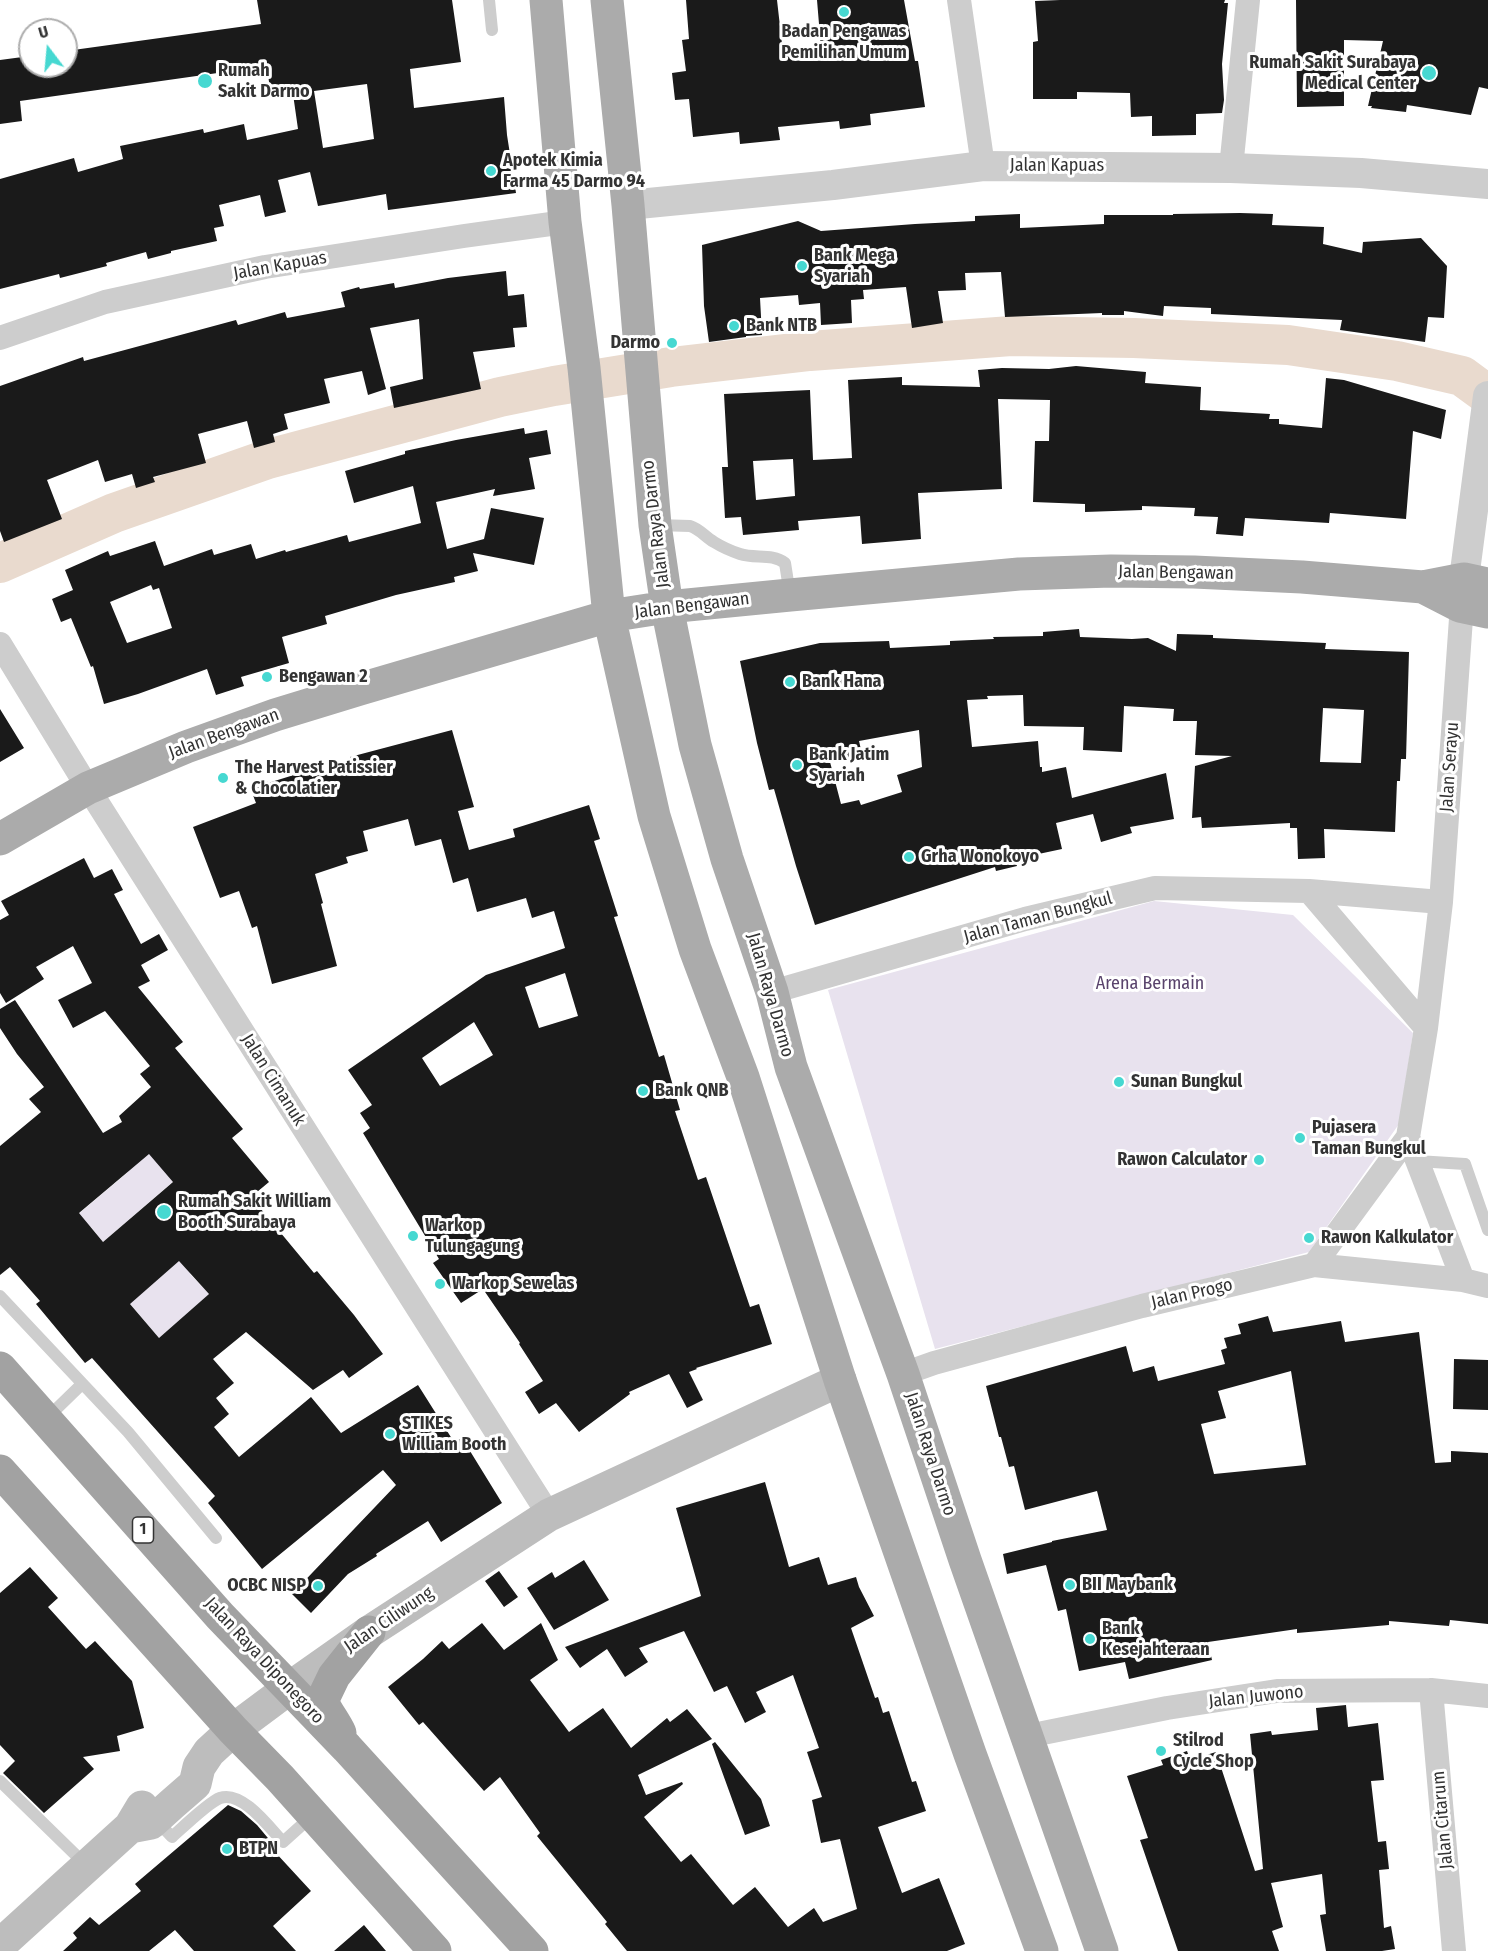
<!DOCTYPE html>
<html>
<head>
<meta charset="utf-8">
<style>
	body { margin:0 }
	#map { position:relative; width:1488px; height:1951px; overflow:hidden; background:#fff; font-family:"Fira Sans Condensed",sans-serif }
	canvas { display:block }
	.north { position:absolute; left:18px; top:18px; width:60px; height:60px; box-sizing:border-box; background:#fff; border:2px solid #adadad; border-radius:50%; rotate:344deg; font-size:16px; font-weight:700; line-height:24px; text-align:center; color:#333 }
	.north::after { content:''; display:block; margin:auto; width:21px; height:27px; background:#46d8d1; clip-path:polygon(50% 0,100% 100%,50% 72%,0 100%) }
</style>
</head>
<body>
<div id="map">
<canvas width="1488" height="1951"></canvas>
<div class="north">U</div>
</div>
<script>
const ctx = document.querySelector('canvas').getContext('2d');
ctx.lineJoin = 'round';
function fillPath(path, color) {
  ctx.fillStyle = color;
  ctx.fill(path, 'evenodd');
}
function stroke(path, color, width, dash) {
  ctx.strokeStyle = color;
  ctx.lineWidth = width;
  ctx.lineCap = dash ? 'butt' : 'round';
  ctx.setLineDash(dash || []);
  ctx.stroke(path);
}
function write(font, color, halo, rows, align = 'center') {
  ctx.font = font + ' "Fira Sans Condensed",sans-serif';
  ctx.lineWidth = 6;
  ctx.setLineDash([]);
  ctx.textBaseline = 'middle';
  ctx.strokeStyle = halo;
  ctx.fillStyle = color;
  for (const [text, x, y, turn = 0] of rows) {
    ctx.save();
    ctx.translate(x, y);
    ctx.rotate((+turn || 0) * Math.PI / 180);
    ctx.textAlign = isNaN(turn) ? turn : align;
    if (halo) ctx.strokeText(text, 0, 0);
    ctx.fillText(text, 0, 0);
    ctx.restore();
  }
}
fillPath(new Path2D(`
	M1154,901L1293,915L1413,1033L1399,1124L1309,1252L935,1349L828,990Z
	M141,1145L198,1160L103,1242L91,1227L75,1240L63,1227L127,1173Z
	M191,1250L203,1263L190,1274L209,1294L159,1338L115,1286Z`), '#e8e2ee');
stroke(new Path2D(`
	M0,563L114,513L268,459L500,397L554,386L671,367L810,351L1011,336L1134,338L1288,345L1397,361L1462,376L1488,395`), '#e9dace', 40);
fillPath(new Path2D(`
	M257,0H452L461,62L410,69L414,108L504,97L507,135L516,193L388,210L386,194L318,206L310,172L278,180L286,212L265,217L260,195L219,205L224,226L214,228L217,241L171,251V253L148,259L146,252L106,263L107,266L60,278L59,274L0,289V179L74,158L78,172L123,159L120,146L203,129L204,133L244,124L247,140L298,129L293,94L271,98L267,66L20,101L22,121L0,124V60L30,56V66H66V51L261,24ZM367,84L374,139L323,148L314,91Z
	M686,0H777L783,53L821,48L817,0H904L915,61H918L925,107L870,114L871,125L840,129L839,121L778,127L780,140L740,144L739,132L693,137L689,99L675,100L672,73L686,71L682,40L689,39Z
	M1060,0H1225L1224,3H1228L1222,64L1224,100L1222,113L1196,114V135L1152,136V116L1131,117L1130,93L1077,92V99H1033V42L1038,41L1035,1Z
	M1296,0H1488V89L1479,87L1471,115L1407,105L1406,112L1371,108L1372,106H1368L1383,41L1344,40V106L1297,107Z
	M1240,213L1273,214L1272,225L1324,227L1323,244L1362,253L1363,242L1421,238L1447,266L1444,318L1428,317L1425,342L1340,330L1342,320L1211,314V308L1164,306L1163,316L1124,311V315H1102V313L1005,317L1001,272L965,273L966,290L938,291L943,323L912,328L906,287L863,290L864,299L851,300L852,323L821,325L820,303L799,305L798,295L760,298L762,335L746,336V337L709,342L704,306L702,245L798,221L821,231L915,224L975,221V216L1020,214V228L1104,224V215H1173V214Z
	M506,271L508,296L524,294L527,327L513,328L515,347L473,352L481,389L394,408L390,387L423,379L419,319L370,328L386,389L368,395L362,371L324,379L330,403L284,414L288,429L273,434L275,442L254,448L247,421L198,434L206,463L153,477L155,482L136,488L132,474L105,482L98,460L47,480L62,519L4,542L0,531V386L83,357L84,361L236,320L238,325L285,312L287,318L345,307L341,292L359,287L360,289L394,283L395,288L448,278Z
	M1076,366L1146,372L1145,383L1201,387L1200,410L1270,414L1269,419H1279V424L1322,428L1326,378L1344,380L1446,410L1441,439L1413,431L1406,519L1330,513L1329,523L1245,518L1243,536L1216,534L1218,517L1194,516L1195,508L1142,506V510L1085,512V504L1033,502L1035,441H1049L1050,400L998,399L1002,489L918,493L921,539L862,544L860,516L798,521L799,530L743,535L741,517L725,518L722,467H728L724,394L810,390L813,460L852,458L848,380L902,377V385L980,387L978,370L1002,368L1049,369ZM793,459L795,496L756,500L753,461Z
	M524,428L525,434L547,430L551,454L529,458L535,489L493,496L495,489L436,502L447,549L484,539L491,508L544,518L534,565L473,553L478,571L454,577L455,582L396,595L325,616L327,624L282,637L289,663L241,677L244,686L216,695L207,669L138,694L104,704L93,666L91,667L71,618L61,622L52,599L73,590L65,570L108,551L110,556L155,541L164,566L212,549L214,555L251,544L256,559L285,550L286,552L347,535L349,542L421,523L413,486L354,503L345,471L405,454V451L456,440ZM151,585L153,590L159,588L172,628L127,643L110,602Z
	M1079,629L1080,637L1132,639L1148,638L1176,651L1177,634L1213,635V638L1326,643L1325,649L1409,652L1406,759H1401L1400,781H1397L1395,832L1324,829L1325,858L1298,859L1297,828H1290V823L1202,828L1201,817L1192,818L1195,766L1232,756L1195,755L1197,721H1173L1174,709L1124,706L1122,752L1083,750L1084,727L1024,726L1023,695L987,696L988,699L967,700L972,747L1038,741L1040,767H1042V772L1066,767L1072,798L1166,773L1174,819L1130,827L1132,833L1101,842L1093,814L1056,823L1062,849L1015,859L1017,866L996,871L995,867L815,925L796,866L774,789L769,790L757,743L740,661L820,643L889,641L890,648L950,645V641L994,639L993,637L1043,636V632ZM1323,708L1364,710L1361,763L1320,762ZM919,730L922,767L897,775L902,792L861,805L859,800L841,804L830,762L862,754L859,741Z
	M0,709L24,748L0,762Z
	M452,730L474,807L458,811L469,850L515,837L513,829L589,805L600,839L594,841L618,916L614,917L659,1057L664,1055L680,1110L675,1111L698,1180L706,1177L750,1307L759,1304L772,1344L696,1368L697,1369L689,1372L703,1400L687,1408L669,1374L629,1392L630,1394L579,1432L556,1403L539,1414L525,1392L543,1381L519,1344L520,1343L483,1289L461,1303L433,1263L439,1259L363,1133L370,1128L360,1113L372,1105L348,1070L486,975L565,948L554,911L532,918L526,898L477,912L468,878L453,883L441,839L415,846L408,819L363,831L368,851L346,857L348,863L315,874L323,903L321,904L337,966L272,984L257,926L252,928L239,891L220,898L193,827L256,803L249,785L266,779L268,783L310,770L312,777L352,766L350,757ZM565,973L578,1016L539,1028L525,987ZM474,1022L493,1055L440,1086L422,1058Z
	M84,858L94,878L112,869L123,890L114,894L141,944L159,934L168,950L141,965L150,981L138,987L183,1042L175,1048L243,1129L232,1138L269,1182L251,1197L314,1273L317,1271L354,1315L383,1354L349,1378L343,1370L313,1390L246,1332L213,1359L234,1383L216,1398L229,1414L214,1427L239,1457L311,1397L341,1433L418,1385L454,1442L462,1438L502,1503L441,1542L428,1521L376,1554L377,1556L348,1574L311,1613L292,1594L396,1485L383,1470L262,1569L208,1503L215,1496L92,1358L85,1363L36,1304L40,1301L10,1267L0,1275V1146L41,1112L29,1099L44,1087L17,1054L0,1028V1009L15,1000L103,1133L122,1122L119,1116L151,1087L140,1074L150,1066L105,1011L73,1028L58,1000L92,983L73,946L36,967L44,979L6,1003L0,993V920L9,915L1,901ZM149,1154L173,1182L103,1242L79,1213ZM179,1261L209,1294L159,1338L130,1304Z
	M1268,1316L1273,1332L1341,1321L1345,1342L1419,1332L1435,1463L1451,1462V1451L1488,1453V1624L1450,1620L1449,1626L1389,1621V1625L1297,1633V1629L1208,1642L1212,1660L1129,1679L1125,1662L1079,1671L1066,1609L1058,1611L1046,1565L1007,1574L1003,1554L1052,1542V1541L1107,1530L1097,1491L1025,1510L1014,1466L1009,1467L1001,1437H999L986,1386L1126,1346L1133,1372L1154,1366L1158,1381L1225,1364L1221,1350L1227,1348L1224,1338L1241,1334L1238,1324ZM1291,1371L1306,1465L1214,1474L1201,1424L1226,1418L1218,1391Z
	M1454,1359L1488,1360V1410L1453,1409Z
	M765,1482L789,1567L819,1557L828,1585L856,1577L859,1587L874,1616L851,1628L875,1698L878,1697L883,1713L889,1711L912,1782L916,1781L926,1811L878,1827L902,1893L939,1878L965,1944L947,1951H627L605,1924L607,1922L537,1836L540,1833L500,1777L484,1791L423,1722L419,1725L388,1687L423,1659L442,1641L449,1649L482,1623L504,1650L541,1623L558,1660L530,1680L569,1732L603,1708L631,1748L667,1718L670,1722L687,1709L712,1739L638,1775L646,1795L682,1782L683,1784L644,1817L681,1862L691,1854L733,1905L755,1887L788,1927L814,1908L823,1922L857,1909L840,1839L821,1843L812,1800L822,1797L807,1752L819,1748L793,1675L756,1692L766,1712L745,1723L727,1686L714,1692L684,1631L639,1648L648,1662L625,1677L607,1649L580,1668L565,1647L701,1596L676,1508Z
	M584,1560L609,1600L554,1630L527,1588L552,1572L555,1578Z
	M30,1567L58,1598L48,1607L86,1649L95,1641L132,1681L144,1728L117,1736L120,1751L83,1757L94,1769L44,1813L3,1773L15,1761L0,1745V1593Z
	M499,1571L518,1597L504,1607L485,1581Z
	M1346,1705L1348,1727L1378,1723L1384,1780L1371,1781L1378,1842L1386,1841L1389,1869L1379,1870L1384,1928L1391,1926L1395,1949L1382,1951H1326L1320,1915L1326,1914L1322,1874L1271,1883L1283,1927L1272,1931L1279,1951H1178L1140,1840L1148,1838L1127,1776L1163,1765L1161,1760L1187,1751L1190,1760L1216,1752L1255,1871L1263,1869L1250,1734L1271,1731L1272,1735L1318,1730L1316,1708Z
	M715,1742L761,1799L770,1826L745,1835L712,1744Z
	M228,1805L241,1811L257,1825L278,1850L275,1852L311,1891L273,1926L296,1951H194L175,1930L149,1951H63L77,1938L73,1933L90,1917L99,1925L141,1891L135,1884Z
	M364,1925L386,1951H334Z`), '#1a1a1a');
stroke(new Path2D(`
	M489,0L492,30
	M656,525L690,526C700,529 705,537 714,542C722,547 731,551 740,554C755,559 772,553 785,563L790,595
	M1417,1161L1465,1164L1488,1230
	M0,1296L128,1432L216,1538
	M46,1419L82,1384
	M0,1781L86,1865
	M156,1820L172,1837C182,1828 209,1802 220,1798C242,1790 269,1827 283,1842L313,1815`), '#cdcdcd', 12);
stroke(new Path2D(`
	M959,0L983,166
	M1231,168L1248,0
	M0,338L105,302L265,267L464,236L565,222
	M0,644L88,788L549,1515
	M1309,891L1426,1028
	M772,992L1025,919L1155,888L1309,891L1441,902
	M1408,1137L1463,1280
	M1314,1265L1408,1137L1426,1028L1441,902L1463,590
	M903,1374L934,1363L1142,1306L1314,1265L1463,1280L1488,1286
	M1431,1690L1454,1951
	M1028,1736L1167,1708L1277,1691L1431,1690L1488,1696`), '#cdcdcd', 24);
stroke(new Path2D(`
	M628,205L833,185L983,166L1231,168L1361,173L1488,184
	M1464,579L1488,396`), '#cdcdcd', 30);
stroke(new Path2D(`
	M130,1827L151,1823L172,1804L195,1784L199,1767L209,1752L233,1730L288,1689L369,1632L549,1515L840,1380
	M0,1945L130,1827L142,1807`), '#bdbdbd', 33);
stroke(new Path2D(`
	M546,0L565,222L584,368L609,616L654,816L695,949L743,1077L840,1380L970,1754L1042,1951
	M607,0L628,205L655,525L667,607L695,745L727,859L772,992L791,1067L903,1374L965,1560L1102,1951
	M1423,587L1460,606L1488,612
	M0,839L88,788L186,747L275,715L360,689L609,616L667,607L790,595L1019,574L1111,571L1194,572L1302,577L1423,587L1464,579L1488,584`), '#ababab', 33);
stroke(new Path2D(`
	M0,1368L220,1616L347,1748L532,1951
	M0,1471L233,1730L280,1778L435,1951
	M340,1733C335,1722 327,1713 322,1701L334,1676L369,1632`), '#a2a2a2', 33);
for (const [x, y, r, color] of [
	[844,12,6,"#46d8d1"],
	[1429,73,8,"#46d8d1"],
	[205,81,8,"#46d8d1"],
	[491,171,6,"#46d8d1"],
	[802,266,6,"#46d8d1"],
	[734,326,6,"#46d8d1"],
	[672,343,6,"#46d8d1"],
	[267,677,6,"#46d8d1"],
	[790,682,6,"#46d8d1"],
	[797,765,6,"#46d8d1"],
	[223,778,6,"#46d8d1"],
	[909,857,6,"#46d8d1"],
	[1119,1082,6,"#46d8d1"],
	[643,1091,6,"#46d8d1"],
	[1300,1138,6,"#46d8d1"],
	[1259,1160,6,"#46d8d1"],
	[164,1212,8,"#46d8d1"],
	[413,1236,6,"#46d8d1"],
	[1309,1238,6,"#46d8d1"],
	[440,1284,6,"#46d8d1"],
	[390,1434,6,"#46d8d1"],
	[1070,1585,6,"#46d8d1"],
	[318,1586,6,"#46d8d1"],
	[1090,1639,6,"#46d8d1"],
	[1161,1751,6,"#46d8d1"],
	[227,1849,6,"#46d8d1"]
]) {
  const dot = new Path2D();
  dot.arc(x, y, r, 0, 2 * Math.PI);
  ctx.fillStyle = color;
  ctx.fill(dot);
  stroke(dot, '#fff', 2);
}
for (const [x, y, w] of [
	[143,1530,21]
]) {
  const box = new Path2D();
  box.roundRect(x - w / 2, y - 13, w, 26, 4.5);
  ctx.fillStyle = '#fff';
  ctx.fill(box);
  stroke(box, '#333', 1.5);
}
write('bold 16px', '#333', null, [
	["1",143,1530]
]);
write('bold 18px', '#333', '#fff', [
	["Badan Pengawas",844,32,"center"],
	["Pemilihan Umum",844,53,"center"],
	["Rumah Sakit Surabaya",1416,63,"right"],
	["Medical Center",1416,84,"right"],
	["Rumah",218,71],
	["Sakit Darmo",218,92],
	["Apotek Kimia",503,161],
	["Farma 45 Darmo 94",503,182],
	["Bank Mega",814,256],
	["Syariah",814,277],
	["Bank NTB",746,326],
	["Darmo",660,343,"right"],
	["Bengawan 2",279,677],
	["Bank Hana",802,682],
	["Bank Jatim",809,755],
	["Syariah",809,776],
	["The Harvest Patissier",235,768],
	["& Chocolatier",235,789],
	["Grha Wonokoyo",921,857],
	["Sunan Bungkul",1131,1082],
	["Bank QNB",655,1091],
	["Pujasera",1312,1128],
	["Taman Bungkul",1312,1149],
	["Rawon Calculator",1247,1160,"right"],
	["Rumah Sakit William",178,1202],
	["Booth Surabaya",178,1223],
	["Warkop",425,1226],
	["Tulungagung",425,1247],
	["Rawon Kalkulator",1321,1238],
	["Warkop Sewelas",452,1284],
	["STIKES",402,1424],
	["William Booth",402,1445],
	["BII Maybank",1082,1585],
	["OCBC NISP",306,1586,"right"],
	["Bank",1102,1629],
	["Kesejahteraan",1102,1650],
	["Stilrod",1173,1741],
	["Cycle Shop",1173,1762],
	["BTPN",239,1849]
], 'left');
write('18px', '#333', '#fff', [
	["Jalan Kapuas",1057,166],
	["Jalan Kapuas",280,266,-10],
	["Jalan Raya Darmo",656,524,-97],
	["Jalan Bengawan",1176,573,1],
	["Jalan Bengawan",692,606,-7],
	["Jalan Bengawan",224,734,-20],
	["Jalan Serayu",1450,767,-86],
	["Jalan Taman Bungkul",1038,918,-15],
	["Jalan Raya Darmo",770,995,74],
	["Jalan Cimanuk",273,1080,58],
	["Jalan Progo",1192,1294,-13],
	["Jalan Raya Darmo",930,1454,72],
	["Jalan Ciliwung",389,1620,-34],
	["Jalan Raya Diponegoro",264,1661,47],
	["Jalan Juwono",1256,1697,-6],
	["Jalan Citarum",1443,1820,-95]
]);
write('18px', '#59436c', '#fff', [
	["Arena Bermain",1150,984]
]);
</script>
</body>
</html>
